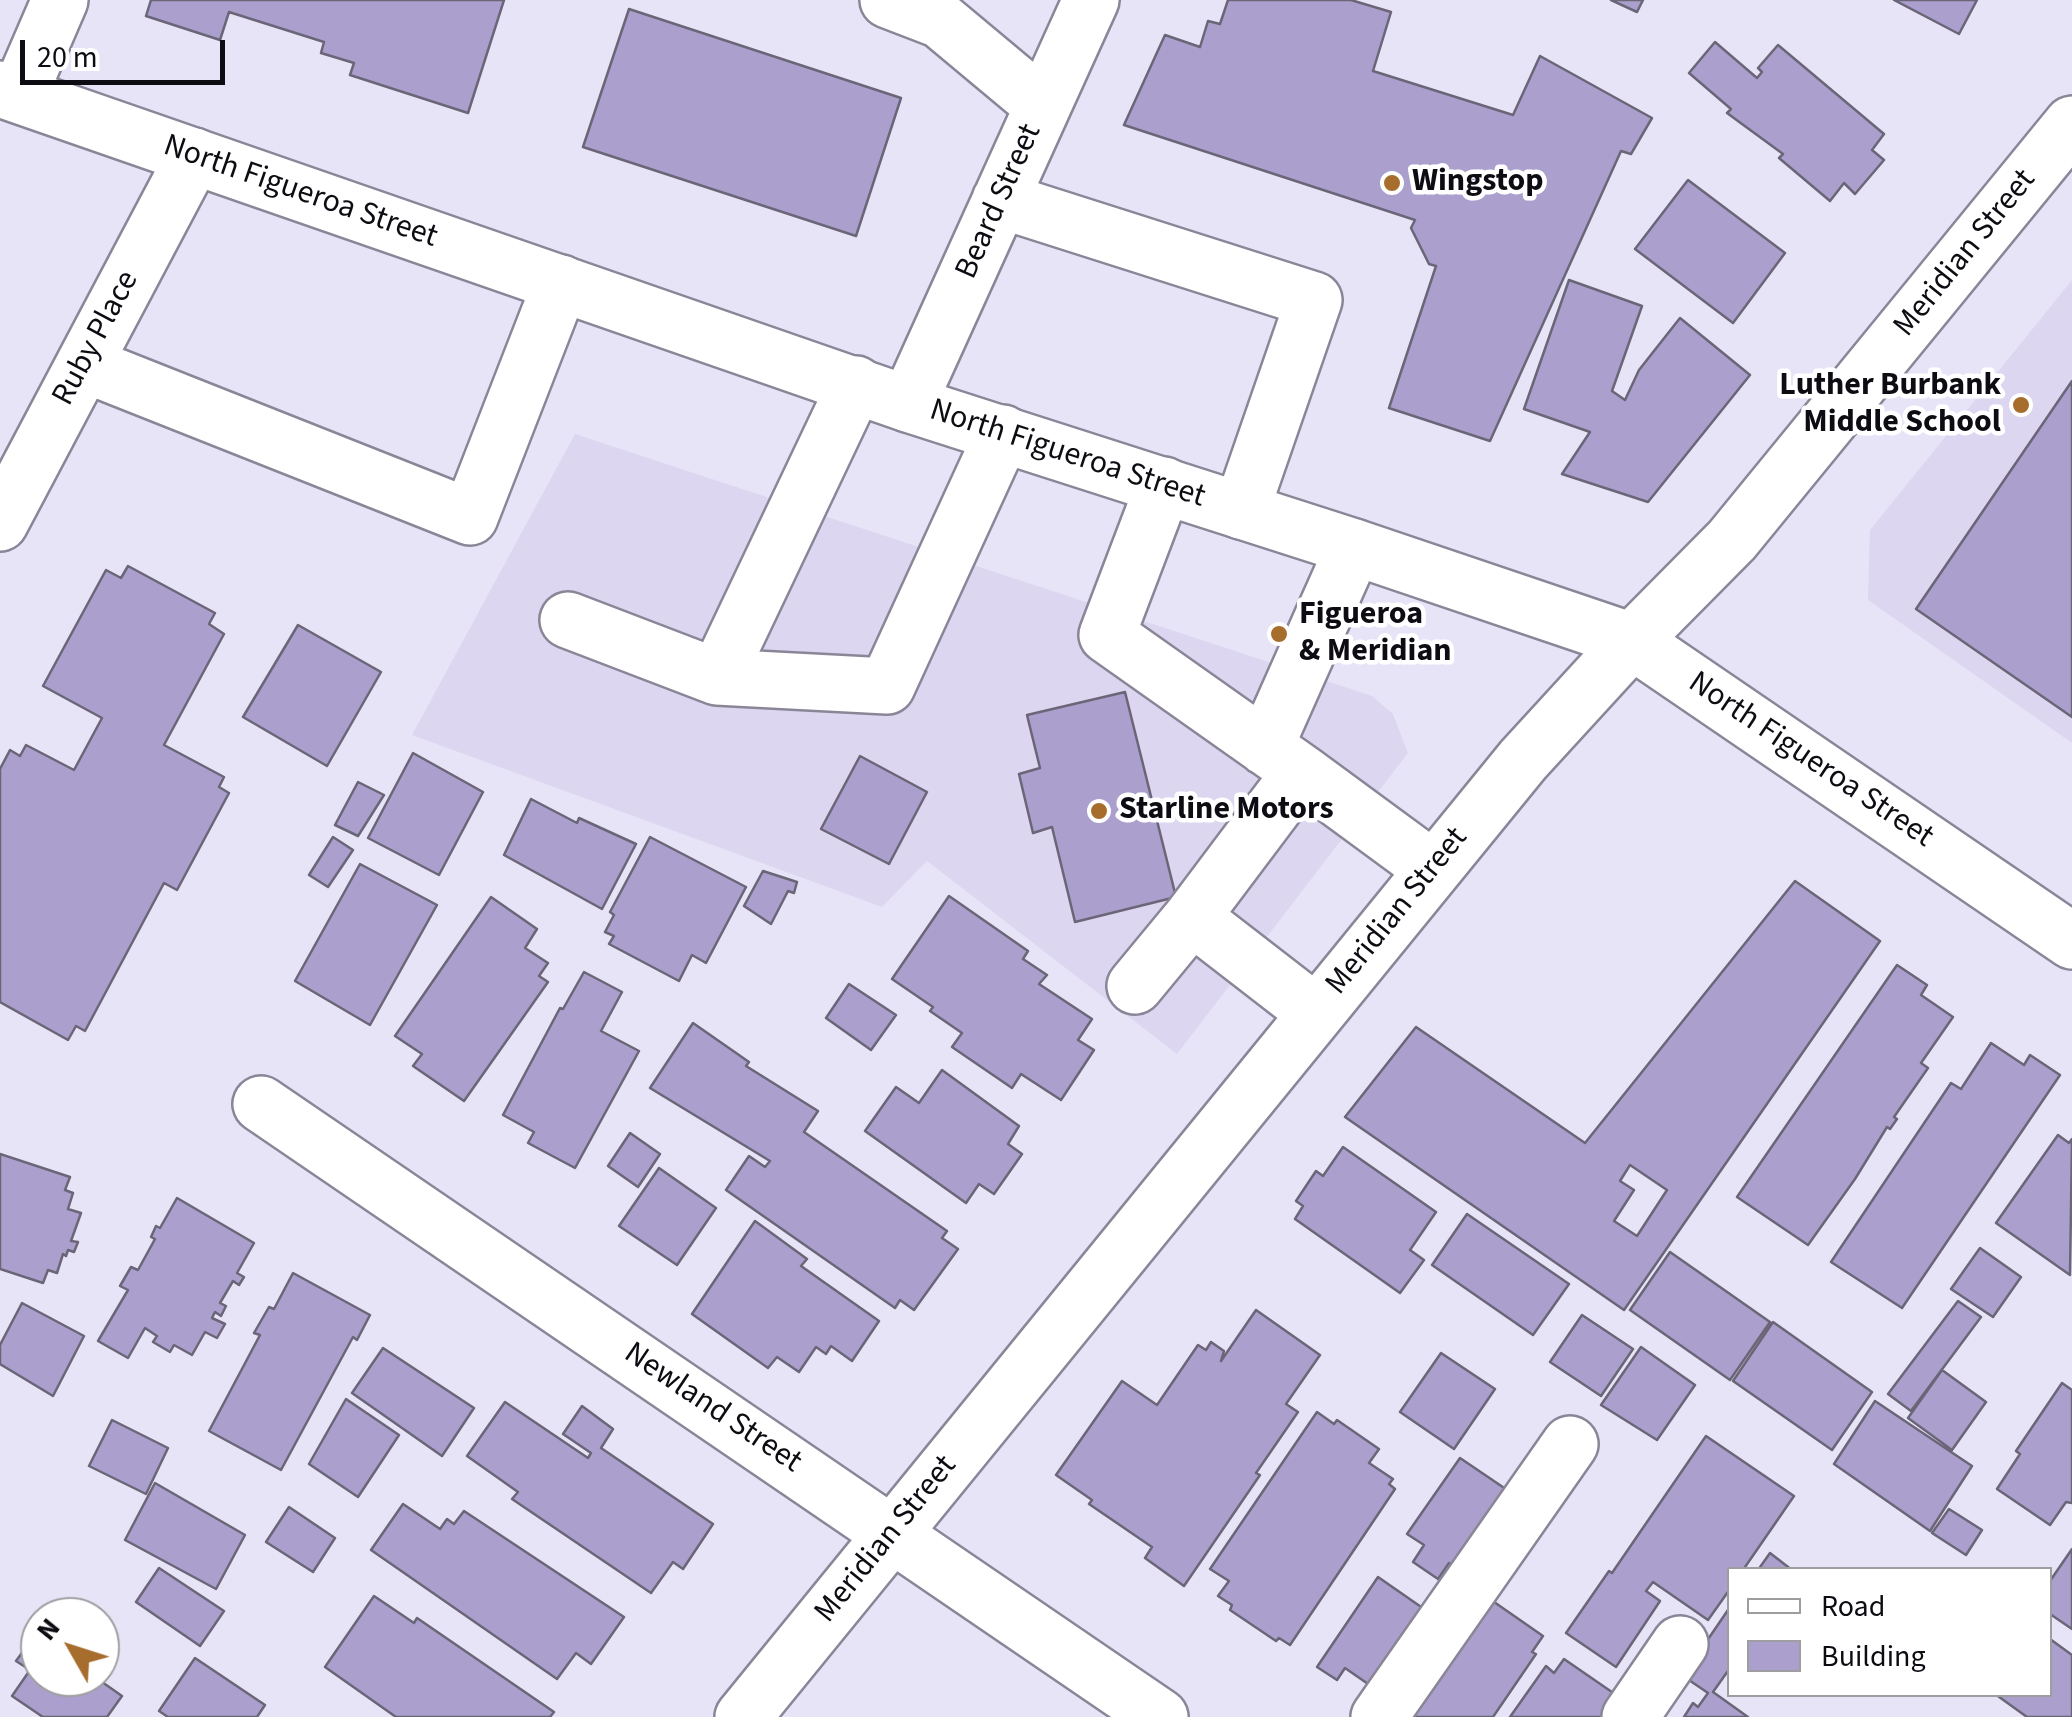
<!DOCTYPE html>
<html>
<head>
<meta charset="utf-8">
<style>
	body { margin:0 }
	#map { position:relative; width:2072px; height:1717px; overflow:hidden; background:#e8e4f8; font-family:"Source Sans 3",sans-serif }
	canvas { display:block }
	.legend { position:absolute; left:1727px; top:1567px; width:325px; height:130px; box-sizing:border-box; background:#fff; border:2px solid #9e9ea0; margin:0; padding:12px 18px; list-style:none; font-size:30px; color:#0d0c12 }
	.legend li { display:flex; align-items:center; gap:20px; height:50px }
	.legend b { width:50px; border:2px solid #9e9ea0 }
	.north { position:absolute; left:20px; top:1597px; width:100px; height:100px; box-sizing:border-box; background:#fff; border:2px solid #9e9ea0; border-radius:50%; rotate:309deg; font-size:28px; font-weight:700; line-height:40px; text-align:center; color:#0d0c12 }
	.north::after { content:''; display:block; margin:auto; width:35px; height:45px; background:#a66d2c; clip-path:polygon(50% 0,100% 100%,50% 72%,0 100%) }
	.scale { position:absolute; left:20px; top:40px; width:205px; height:45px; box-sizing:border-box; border:5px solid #0d0c12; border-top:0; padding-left:12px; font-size:30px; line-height:35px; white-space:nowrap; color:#0d0c12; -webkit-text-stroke:8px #fff; paint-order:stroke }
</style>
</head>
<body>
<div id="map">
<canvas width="2072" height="1717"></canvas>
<ul class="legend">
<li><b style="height:12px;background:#fff"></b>Road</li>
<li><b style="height:28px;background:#aba0cd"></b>Building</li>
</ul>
<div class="north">N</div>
<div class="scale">20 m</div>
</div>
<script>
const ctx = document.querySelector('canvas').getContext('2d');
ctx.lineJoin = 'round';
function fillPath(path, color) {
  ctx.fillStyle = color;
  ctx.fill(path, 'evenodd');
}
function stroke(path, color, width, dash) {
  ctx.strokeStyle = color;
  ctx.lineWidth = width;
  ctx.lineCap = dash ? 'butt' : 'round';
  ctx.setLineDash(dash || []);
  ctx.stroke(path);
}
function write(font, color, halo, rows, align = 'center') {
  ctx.font = font + ' "Source Sans 3",sans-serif';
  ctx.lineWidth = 9;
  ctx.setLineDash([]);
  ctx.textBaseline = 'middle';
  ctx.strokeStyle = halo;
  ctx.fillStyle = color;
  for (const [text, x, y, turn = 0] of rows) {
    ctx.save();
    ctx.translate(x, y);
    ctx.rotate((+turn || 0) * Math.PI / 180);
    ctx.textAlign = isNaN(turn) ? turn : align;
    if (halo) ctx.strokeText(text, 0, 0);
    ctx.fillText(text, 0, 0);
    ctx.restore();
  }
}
fillPath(new Path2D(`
	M2072,280V743L1868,600L1870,530Z
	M575,434L1372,696L1393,714L1408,753L1177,1054L927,861L882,907L412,735Z`), '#dcd6f0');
const building = new Path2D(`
	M151,0H504L468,113L350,75L354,63L321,53L324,42L229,12L220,40L146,16Z
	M1228,0H1351L1391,12L1373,71L1513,115L1540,56L1652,118L1631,154L1621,151L1490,441L1389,408L1436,266L1429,264L1411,228L1415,220L1124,125L1165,35L1200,47L1208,21L1220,24Z
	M1611,0H1643L1637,12Z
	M1894,0H1977L1959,34Z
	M629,9L901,98L856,236L583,147Z
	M1715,42L1757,78L1762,72L1758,68L1778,45L1884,134L1872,150L1884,160L1855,194L1844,183L1830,201L1779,158L1783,154L1727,113L1731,109L1689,73Z
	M1688,180L1785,253L1733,323L1635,249Z
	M1569,280L1642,306L1612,391L1625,400L1639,370L1680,318L1750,375L1648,502L1562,474L1590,432L1524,409Z
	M2072,381V717L1916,609Z
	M128,566L215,613L209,624L224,634L164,745L224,777L219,787L229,793L177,890L164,883L85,1031L76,1026L68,1040L0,1002V769L10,750L20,756L26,745L74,770L102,718L43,686L106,570L121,578Z
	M298,625L381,672L327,766L243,717Z
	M1125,692L1176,897L1075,922L1052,827L1033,833L1019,774L1040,768L1027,715Z
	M413,753L483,792L439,875L368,838Z
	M860,756L927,792L889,864L821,829Z
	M358,782L384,795L358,836L335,825Z
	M531,799L577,823L579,818L636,844L602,909L504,855Z
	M333,837L353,850L328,887L309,875Z
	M650,837L746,887L706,963L692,955L679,981L609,944L614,936L605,932L614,915L610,912Z
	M360,864L437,905L370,1025L295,981Z
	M763,871L797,882L794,893L788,891L771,924L744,906Z
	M1795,881L1880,941L1624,1310L1345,1117L1416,1027L1585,1143ZM1630,1165L1667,1190L1637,1236L1614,1221L1634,1190L1620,1181Z
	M949,896L1028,951L1023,959L1047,975L1039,984L1092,1019L1078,1040L1094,1050L1061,1100L1021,1074L1012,1088L952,1047L962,1033L930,1011L933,1007L892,979Z
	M491,897L537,929L525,948L548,963L539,976L548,982L464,1101L413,1066L422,1054L395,1036Z
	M1897,965L1927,985L1921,995L1953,1017L1921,1063L1928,1068L1894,1117L1897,1119L1890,1129L1887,1127L1855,1179L1808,1245L1737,1197Z
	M584,972L622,992L601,1031L639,1051L575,1168L528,1143L534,1132L503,1115L560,1008L563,1009Z
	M849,984L896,1015L871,1050L826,1018Z
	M693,1023L749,1062L746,1066L818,1111L804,1132L947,1231L942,1238L958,1249L914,1310L900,1300L895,1308L726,1190L749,1156L765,1167L770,1161L650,1088Z
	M1991,1043L2024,1065L2030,1055L2060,1075L1902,1308L1831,1262L1951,1083L1961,1089Z
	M942,1070L1019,1126L1008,1144L1022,1154L994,1194L979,1184L966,1203L865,1131L896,1087L919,1103Z
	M630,1133L660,1154L638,1187L608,1166Z
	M2058,1135L2069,1143L2072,1139L2070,1275L1996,1223Z
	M1343,1147L1436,1212L1410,1250L1424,1260L1400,1293L1295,1219L1303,1206L1296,1201L1316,1171L1323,1176Z
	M0,1154L70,1177L65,1190L73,1193L68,1209L81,1213L71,1241L78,1242L74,1252L68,1250L66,1256L63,1254L57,1273L48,1270L43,1283L0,1269Z
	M659,1168L716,1208L677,1265L619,1226Z
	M177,1198L254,1243L237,1273L244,1277L239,1285L233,1281L220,1303L226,1306L221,1316L215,1312L212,1318L225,1324L217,1338L205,1332L192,1355L174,1345L170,1352L153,1342L157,1336L145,1328L128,1358L98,1341L128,1290L120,1286L131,1267L138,1270L155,1239L151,1237L156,1226L160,1228Z
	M1467,1214L1569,1284L1533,1335L1432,1265Z
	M755,1221L807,1259L801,1266L879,1321L852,1361L831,1346L826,1354L816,1347L799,1372L777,1357L768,1368L692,1314Z
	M1980,1248L2021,1277L1993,1317L1951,1289Z
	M1670,1252L1770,1322L1730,1380L1630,1310Z
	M293,1273L370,1315L357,1340L353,1337L281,1470L209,1431L260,1335L254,1333L269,1307L274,1309Z
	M1958,1301L1981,1317L1911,1411L1888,1394Z
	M22,1303L84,1336L53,1396L0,1364V1345Z
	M1256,1310L1320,1355L1286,1404L1298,1412L1256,1473L1260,1475L1184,1586L1145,1558L1152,1547L1089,1504L1092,1500L1056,1475L1122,1381L1157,1405L1198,1345L1206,1350L1211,1342L1224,1351L1221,1361Z
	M1582,1315L1633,1349L1601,1396L1550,1362Z
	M1773,1322L1872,1392L1832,1450L1733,1381Z
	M1641,1347L1695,1385L1657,1440L1601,1405Z
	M383,1348L474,1408L442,1456L352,1393Z
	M1441,1353L1495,1389L1454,1449L1400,1412Z
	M1942,1370L1986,1402L1952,1450L1908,1418Z
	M2062,1383L2072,1390V1503L2066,1502L2050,1525L1997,1489L2020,1454L2016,1451Z
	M346,1399L399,1435L358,1497L309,1464Z
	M1875,1401L1972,1466L1930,1531L1834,1464Z
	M505,1402L588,1458L591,1453L563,1434L582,1406L613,1429L601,1448L713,1524L683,1569L673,1562L651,1593L512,1499L518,1492L467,1456Z
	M1317,1412L1334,1424L1337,1420L1379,1449L1369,1463L1393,1479L1389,1484L1395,1489L1290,1645L1279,1638L1276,1641L1230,1610L1232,1605L1218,1596L1229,1581L1210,1569Z
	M112,1420L168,1448L146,1494L89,1466Z
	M1706,1436L1794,1496L1743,1570H1730V1589L1708,1620L1653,1582L1646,1591L1660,1601L1616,1667L1566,1633L1609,1571L1612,1573Z
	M1460,1458L1519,1498L1465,1575L1449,1563L1438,1579L1413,1562L1424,1545L1407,1534Z
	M155,1483L245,1535L216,1589L125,1540Z
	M403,1504L440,1529L447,1519L454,1524L464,1511L624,1617L591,1664L576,1653L557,1679L371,1550Z
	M289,1507L335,1538L313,1572L266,1542Z
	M1949,1509L1982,1530L1966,1555L1932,1533Z
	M2072,1549V1629L2050,1614V1581Z
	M1770,1553L1792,1570H1758Z
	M159,1568L224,1611L200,1646L136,1602Z
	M1378,1577L1437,1618L1384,1695L1345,1668L1337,1680L1317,1667Z
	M1484,1595L1543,1636L1532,1652L1536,1654L1493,1717H1398Z
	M374,1596L414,1623L417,1618L554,1712L550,1717H396L325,1667Z
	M1730,1607V1668L1713,1692L1748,1717H1684L1693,1703L1698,1707L1708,1693L1683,1676Z
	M35,1635L40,1639V1677H95L122,1696L107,1717H43L12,1696L30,1670L16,1661Z
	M2050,1639L2072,1655V1717H2027L1995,1694H2050Z
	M195,1658L265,1705L257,1717H168L159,1711Z
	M1564,1659L1622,1699L1617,1717H1510L1546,1666L1554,1673Z`);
fillPath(building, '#aba0cd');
stroke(building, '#6a6678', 2.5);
const minor = new Path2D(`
	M888,0L940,20L1043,106
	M19,95L60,0
	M1000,200L1314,300L1241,511
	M84,364L470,517L561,283
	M908,404L1091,0
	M1164,485L1107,635L1301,772
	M0,523L194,156
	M568,620L717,677L856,384
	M717,677L887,686L1003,433
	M1265,747L1354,547
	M1192,917L1316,1013
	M1135,986L1192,917L1301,772L1433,869
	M261,1104L1160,1717
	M743,1717L1523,760L1632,641L1732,540L2072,124
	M1379,1717L1570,1444
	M1630,1717L1680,1644`);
const major = new Path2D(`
	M0,89L908,404L1354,547L1632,641L2072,941`);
stroke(minor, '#8a8698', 60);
stroke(major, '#8a8698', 60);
stroke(minor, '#fff', 55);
stroke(major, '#fff', 55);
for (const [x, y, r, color] of [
	[1392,183,10,"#a66d2c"],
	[2021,405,10,"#a66d2c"],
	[1279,634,10,"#a66d2c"],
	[1099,811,10,"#a66d2c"]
]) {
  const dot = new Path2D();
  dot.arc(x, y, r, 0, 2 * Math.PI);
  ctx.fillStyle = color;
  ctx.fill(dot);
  stroke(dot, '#fff', 4);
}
write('bold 32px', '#0d0c12', '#fff', [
	["Wingstop",1412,183],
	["Luther Burbank",2001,387,"right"],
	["Middle School",2001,424,"right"],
	["Figueroa",1299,616],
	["& Meridian",1299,653],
	["Starline Motors",1119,811]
], 'left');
write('32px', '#0d0c12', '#fff', [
	["North Figueroa Street",300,193,19],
	["Beard Street",1000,202,-66],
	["Meridian Street",1966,254,-51],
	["Ruby Place",97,339,-62],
	["North Figueroa Street",1067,455,18],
	["North Figueroa Street",1810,761,34],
	["Meridian Street",1398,912,-51],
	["Newland Street",712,1409,34],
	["Meridian Street",887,1540,-51]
]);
</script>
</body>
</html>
